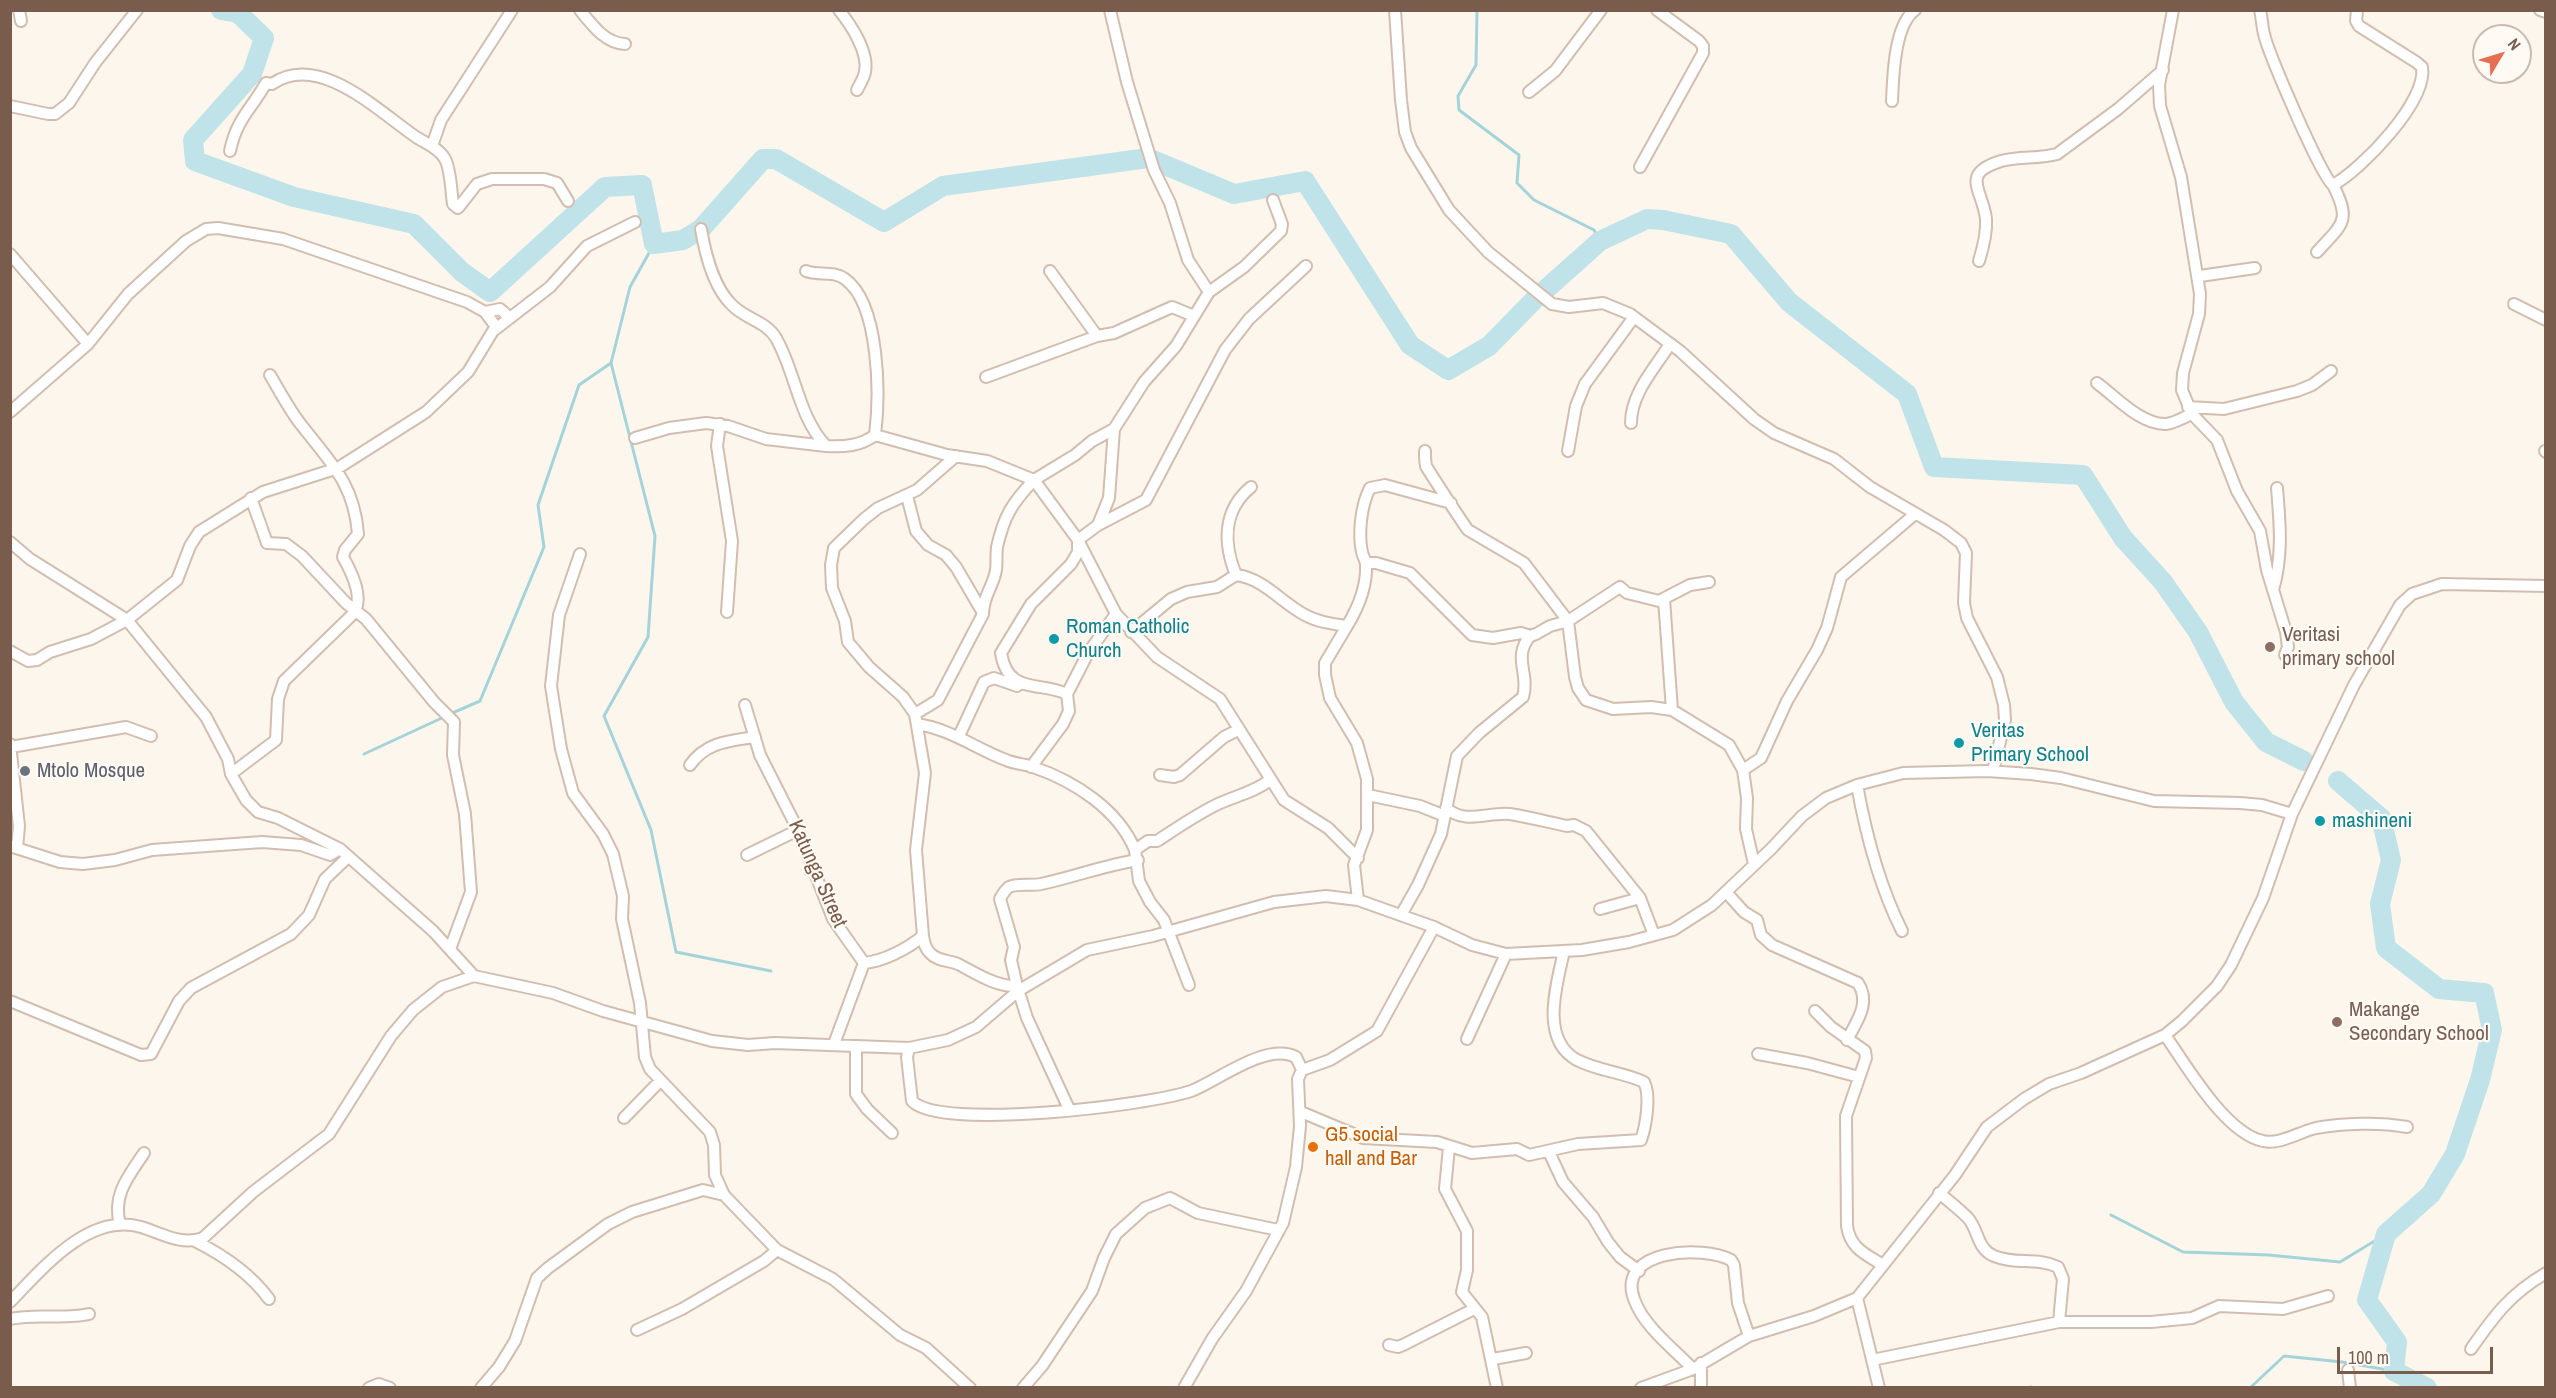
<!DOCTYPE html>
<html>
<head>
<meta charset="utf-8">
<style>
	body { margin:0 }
	#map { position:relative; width:2556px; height:1398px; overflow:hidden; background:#fdf6ec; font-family:"Archivo Narrow",sans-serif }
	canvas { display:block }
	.frame { position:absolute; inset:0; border:12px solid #7a5c4d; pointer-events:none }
	.north { position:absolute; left:2472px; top:24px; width:60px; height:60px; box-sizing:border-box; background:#fffaf3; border:2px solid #cabbb1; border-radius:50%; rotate:52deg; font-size:16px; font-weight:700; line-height:24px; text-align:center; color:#7a5c4d }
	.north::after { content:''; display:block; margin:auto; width:21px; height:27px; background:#e76f51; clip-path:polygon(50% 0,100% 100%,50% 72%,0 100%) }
	.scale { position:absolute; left:2337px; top:1347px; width:156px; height:27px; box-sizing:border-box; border:3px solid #7a5c4d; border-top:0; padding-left:8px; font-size:18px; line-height:21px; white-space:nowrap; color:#7a5c4d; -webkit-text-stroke:4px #fffaf3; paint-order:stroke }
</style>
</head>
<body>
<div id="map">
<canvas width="2556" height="1398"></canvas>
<div class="frame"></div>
<div class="north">N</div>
<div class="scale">100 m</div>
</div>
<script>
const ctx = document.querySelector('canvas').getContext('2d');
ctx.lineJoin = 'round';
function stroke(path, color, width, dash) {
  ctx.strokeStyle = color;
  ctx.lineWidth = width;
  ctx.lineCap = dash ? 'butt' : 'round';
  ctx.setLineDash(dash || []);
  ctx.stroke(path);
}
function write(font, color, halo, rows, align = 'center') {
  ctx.font = font + ' "Archivo Narrow",sans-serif';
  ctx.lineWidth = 4.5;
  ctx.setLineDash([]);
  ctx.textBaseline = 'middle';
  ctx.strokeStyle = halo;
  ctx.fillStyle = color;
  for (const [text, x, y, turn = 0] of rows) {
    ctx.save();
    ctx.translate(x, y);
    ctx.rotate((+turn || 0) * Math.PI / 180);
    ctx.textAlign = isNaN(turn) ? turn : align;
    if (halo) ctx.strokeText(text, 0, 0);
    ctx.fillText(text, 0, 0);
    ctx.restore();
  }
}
stroke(new Path2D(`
	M1477,10L1476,65L1458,96L1459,110L1519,155L1517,183L1534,200L1594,230L1600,241
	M654,244L630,287L611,363L655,536L648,637L604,716L651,830L676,952L771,971
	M450,714L480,701L544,547L538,505L579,385L611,363
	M364,754L444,717
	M2111,1215L2183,1252L2269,1255L2340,1262L2386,1234
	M2030,1387L2037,1388
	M2250,1388L2284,1356L2342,1362L2394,1371`), '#a5d3da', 3);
stroke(new Path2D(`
	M221,10L238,13L264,38L252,74L193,140L195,161L294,197L414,224L462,272L490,292L605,187L642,185L654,244L683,240L701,229L763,159H776L884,222L943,186L1148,158L1234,194L1305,181L1410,345L1448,370L1489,346L1535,299L1600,241L1647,219L1663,220L1731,234L1789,302L1907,394L1934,467L2083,475L2123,538L2163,582L2198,632L2234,702L2266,742L2304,761
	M2338,781L2381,818L2391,860L2380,904L2386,948L2439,989L2484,993L2492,1030L2480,1080L2455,1154L2431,1194L2386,1234L2367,1300L2397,1342L2394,1371L2427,1388`), '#bfe3e8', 20);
const minor = new Path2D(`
	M19,10L21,21
	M580,10C592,25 605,43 625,44
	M839,10C851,25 869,52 865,72C864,78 860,84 857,90
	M1110,10L1127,82L1154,170L1170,203L1188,260L1209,292
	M1395,10L1401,100L1405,132L1411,148L1449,210L1488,252L1552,304L1569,307L1603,303L1630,314L1680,351L1754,419L1774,433L1834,459L1870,487L1944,530L1961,543L1966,553L1964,603L1967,618L1997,677L2004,705L2005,720L1993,771
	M2173,10L2159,85L2160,106L2181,177L2200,294L2199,314L2183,373L2182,390L2192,414L2217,440L2237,491L2260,531L2267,570L2286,632L2288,647L2285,655
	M2260,10C2262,18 2262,26 2264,34C2268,52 2322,179 2333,185C2361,170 2428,101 2422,67L2416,62L2359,26L2356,21L2357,10
	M2540,10L2546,12
	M1529,92L1555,71L1601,10
	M1892,101C1893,78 1894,25 1915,10
	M10,106L48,114H55L69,103L95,63L137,10
	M432,146L441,120L512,10
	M230,151C237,118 251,110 266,83L272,84C319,51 379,112 416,137C425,143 439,148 445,159C451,170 451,191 453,204L458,208L477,184L492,179H544L557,183L568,201
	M1640,167L1703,53V46L1699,41L1657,10
	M1273,200L1282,224L1281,231L1244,267L1209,292L1176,346L1144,382L1114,429L1092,441L1075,455L1034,480L1078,540L1116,614L1157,657L1220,699L1284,800L1328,828L1358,858
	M701,229C705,253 714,288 732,305C745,319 766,321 776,338C796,373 798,416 826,446C844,447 861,446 875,435
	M2317,252C2342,224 2352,222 2333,185
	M10,254L88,344
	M1979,261C1983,248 1987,233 1986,219C1983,190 1959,174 2001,161C2020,156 2039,159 2057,154L2118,109L2163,70
	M806,271C818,276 833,270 845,279C880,304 880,396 875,435L947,455L987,461L1034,480C1012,503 1004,516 997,547C996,555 997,563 996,570C993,587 983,596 983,614L938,700L915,714
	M1050,271L1097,336
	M2200,276L2255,268
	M2514,304L2546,320
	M485,312L500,309L510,318
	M986,377L1097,336L1114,333L1172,307L1194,316
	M2097,383C2116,397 2141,425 2166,424C2175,423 2184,417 2192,414
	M2188,407L2224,409L2297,391L2312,385L2331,371
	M10,412L88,344L128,294L186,241L206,229L218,228L283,239L467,302L485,312L497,328
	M1631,423C1631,393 1655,368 1670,344
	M720,424L717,446L732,541L727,612
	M635,438L669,428L706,423L728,426L766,439L826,446
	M1425,451C1425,456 1425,461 1426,466C1428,470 1464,525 1468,530L1524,563L1568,621L1575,677L1578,688L1586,700L1613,709L1651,707L1672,710L1729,745L1743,770L1747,798L1746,829L1754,864
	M1568,451L1576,406L1585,384L1634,317
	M2545,451L2546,452
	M907,496L916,531L928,545L946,555L956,567L983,613
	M251,498L267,543L286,544L302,556L346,603L366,619L434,702L454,722L453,755L465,814L471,892L450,949
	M1098,525L1109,498L1114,429
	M10,542L30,559L127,620L206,717L228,759L231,774L246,800L258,812L278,818L340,849L433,931L474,976
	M580,554L559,615L551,686L561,749L573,793L603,834L613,854L623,896L622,919L640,1003L645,1057L650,1069L710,1132L714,1145L715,1175L724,1195L777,1250L833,1279L900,1335L926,1348L970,1388
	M1366,563H1376L1410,573L1472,635L1493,638L1521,633L1530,636L1536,634L1550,626L1568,621L1620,587L1627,593L1659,601L1690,585L1709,582
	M1236,575C1223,543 1223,510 1251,487
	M2273,590C2283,556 2280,524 2277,488
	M1664,599L1672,710
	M1347,626L1325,663V675L1330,698L1357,743L1367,779V830L1354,865L1358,900
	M1131,632L1171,599L1187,592L1217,587L1236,575C1263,578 1282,603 1305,615C1318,622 1333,624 1347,626C1358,608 1367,587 1366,565C1366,560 1363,557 1362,552C1358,534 1361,505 1370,488L1385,485L1451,503
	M10,651L28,661L37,660L50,652L91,639L127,620L177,580L190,546L199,532L263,492L338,468L426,412L468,372L493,331L550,287L587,246L635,222
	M1067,694C1039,681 1008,695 1001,653L1031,604L1071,564L1078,552V540L1098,525L1146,500L1225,350L1249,319L1306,266
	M745,705L760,755L798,830L833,919L864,963L834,1044
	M917,724C950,729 975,748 1006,760C1015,764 1025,764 1033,767C1074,781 1118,809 1135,850
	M959,736L984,682L994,678L1017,686
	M10,744L19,826L17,848
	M11,747L126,727L151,736
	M690,765C706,742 729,741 755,737
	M1031,767L1063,724L1069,711L1067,694L1088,653L1116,614
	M1743,770L1761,758L1787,701L1817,650L1827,628L1841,577L1915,514
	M231,774L276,740L278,699L284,681L353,614C365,599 351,571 343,557L345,550L358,534C354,482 329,461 299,422C288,407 279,390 270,375
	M1160,775L1174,777L1180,775L1224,737L1238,730
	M1857,785C1866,835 1879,885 1902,931
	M1368,795L1420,806L1445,816
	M1446,808C1466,825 1486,812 1510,814C1529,817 1548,822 1567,826L1574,825L1586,831L1640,898L1654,935
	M10,846L60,862L83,864L115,860L152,850L262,842L301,845L330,855L340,849
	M747,855L798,830
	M1726,892L1744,912L1757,920L1761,935L1772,945L1858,983C1871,1003 1857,1021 1847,1040
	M1600,909L1640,898
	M1401,915L1418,885L1441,834L1457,756L1479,733L1523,697C1530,673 1512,658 1530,636
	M923,936L916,850L925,773L915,714L903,697L869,667L848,642L845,621L832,588L831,565L834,548L864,519L878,508L917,490L956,456
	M864,963C884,961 907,949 923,936C924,943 925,948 930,953C938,962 951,960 960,965C977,974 997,987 1017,986
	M1189,985L1164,920L1150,902L1139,881L1135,850L1148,841H1157C1177,828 1197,814 1218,804C1235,796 1255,792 1270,780
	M10,1001L141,1055L151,1054L179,1001L191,988L291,934L309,915L325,879L348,857
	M1815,1011L1831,1027L1865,1051L1866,1058L1846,1116L1847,1226C1850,1248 1865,1254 1883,1265
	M2165,1035C2186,1065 2225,1133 2263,1141C2280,1145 2299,1132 2316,1128C2344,1123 2379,1122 2407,1127
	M1467,1039L1506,954
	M856,1048V1094L867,1109L892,1133
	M909,1048L907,1057L912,1101C940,1131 1151,1105 1191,1091C1219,1080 1266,1042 1296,1057L1302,1070
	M1758,1054L1807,1063L1859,1077
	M1069,1109L1027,1018L1017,986L1011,960L1014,947L1000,899C1002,895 1005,890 1009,887C1016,883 1032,886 1041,884C1074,877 1105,865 1138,860
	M1301,1112L1363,1138L1437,1142L1472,1153L1517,1149L1529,1155L1578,1144L1641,1140C1646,1126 1651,1095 1644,1082C1623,1072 1598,1071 1577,1060C1539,1039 1557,984 1564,951
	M624,1118L660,1081
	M1449,1147L1445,1189L1467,1231V1270L1462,1292L1482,1317L1497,1388
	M1549,1152L1563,1182L1593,1217L1608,1242L1620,1257L1639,1271
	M1939,1193C1949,1201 1959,1209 1968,1218C1979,1231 1977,1249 1994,1256C2015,1265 2037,1257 2058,1267L2063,1279L2059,1322
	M120,1225C112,1195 128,1177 144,1153
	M195,1241C223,1255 250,1273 269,1299
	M1857,1298L1879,1388
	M10,1302C42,1269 89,1212 141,1227C162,1233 180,1246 203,1238L253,1192L329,1134L391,1036L413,1010L442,987L474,976L553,993L603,1011L712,1041L748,1045L775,1043L909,1048L948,1040L976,1027L1018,991L1087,950L1153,936L1274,902L1326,896L1358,900L1434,927L1472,945L1506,954L1582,950L1629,942L1673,930L1712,905L1771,849L1802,816L1826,798L1857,785L1903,773L1987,771L2031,774L2061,778L2154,801L2240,803L2262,805L2292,814
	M10,1319C38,1313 63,1320 89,1314
	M637,1330L682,1309L764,1261L777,1250
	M1389,1345L1398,1347L1403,1345L1474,1309
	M2471,1349C2494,1316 2510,1294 2546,1273
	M1493,1359L1526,1353
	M1872,1360L2059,1322H2151L2192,1318L2219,1306L2283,1309L2328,1296
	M1693,1369C1673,1348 1644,1327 1634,1299C1616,1249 1703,1245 1731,1260L1734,1265L1738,1303L1749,1336
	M2348,1370L2350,1388
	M369,1388L379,1384L390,1388
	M481,1388L499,1367L515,1341L537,1278L548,1268L608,1224L632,1212L703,1190L724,1195
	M1023,1388L1042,1366L1092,1291L1104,1258L1116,1234L1145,1208L1170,1198L1198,1213L1278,1230
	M1184,1388L1212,1339L1246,1291L1283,1223L1296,1167L1300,1126L1298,1079L1302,1070L1330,1060L1377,1031L1434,927
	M1641,1388L1693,1369L1749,1336L1814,1316L1857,1298L1955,1175L1987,1127L2024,1099L2049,1084L2081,1073L2165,1035L2182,1021L2217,986L2231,965L2263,898L2292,814L2354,685L2400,605L2412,594L2442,584L2546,586
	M1701,1388V1363`);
stroke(minor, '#d1beb0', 14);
stroke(minor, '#fff', 10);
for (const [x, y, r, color] of [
	[1054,639,6,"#0f9aa8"],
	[2270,647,6,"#8d6e63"],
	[1959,743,6,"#0f9aa8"],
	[25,771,6,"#6b7280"],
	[2320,821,6,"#0f9aa8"],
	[2337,1022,6,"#8d6e63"],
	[1313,1147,6,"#e8710a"]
]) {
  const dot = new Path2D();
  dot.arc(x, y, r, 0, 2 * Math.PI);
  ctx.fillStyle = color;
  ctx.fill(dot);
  stroke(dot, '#fffaf3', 2);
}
write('21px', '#0d838f', '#fffaf3', [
	["Roman Catholic",1066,627],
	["Church",1066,651],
	["Veritas",1971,731],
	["Primary School",1971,755],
	["mashineni",2332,821]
], 'left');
write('21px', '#785e54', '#fffaf3', [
	["Veritasi",2282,635],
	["primary school",2282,659],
	["Makange",2349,1010],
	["Secondary School",2349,1034]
], 'left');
write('21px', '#5b616d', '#fffaf3', [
	["Mtolo Mosque",37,771]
], 'left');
write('21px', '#7a5c4d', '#fffaf3', [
	["Katunga Street",817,874,66]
]);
write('21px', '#c56008', '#fffaf3', [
	["G5 social",1325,1135],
	["hall and Bar",1325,1159]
], 'left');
</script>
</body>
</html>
